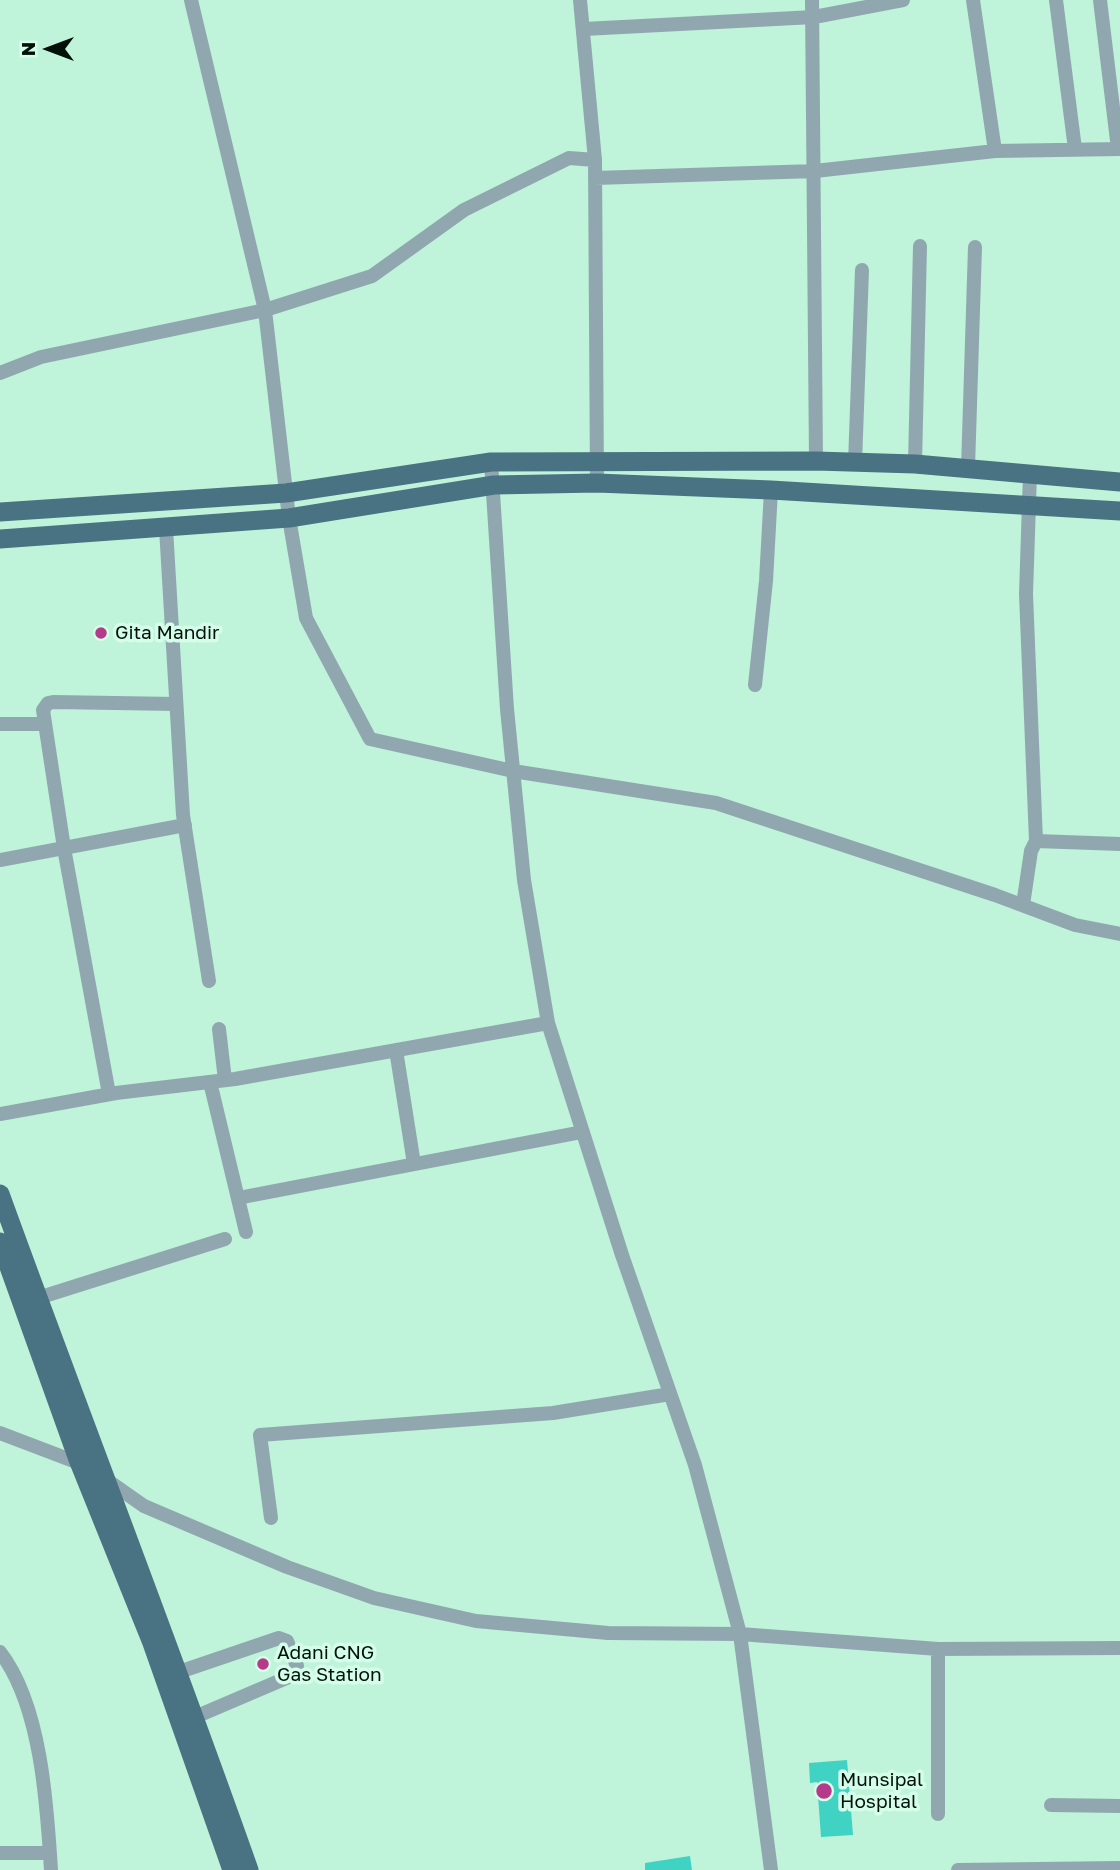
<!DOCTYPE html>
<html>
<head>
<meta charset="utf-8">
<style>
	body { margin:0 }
	#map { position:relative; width:1120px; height:1870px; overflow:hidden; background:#bff3da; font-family:"Golos Text",sans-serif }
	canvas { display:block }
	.north { position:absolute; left:14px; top:14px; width:70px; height:70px; -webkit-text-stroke:5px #d4fdea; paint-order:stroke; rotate:270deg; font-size:19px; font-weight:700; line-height:28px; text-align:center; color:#011109 }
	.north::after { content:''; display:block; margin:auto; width:24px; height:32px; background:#011109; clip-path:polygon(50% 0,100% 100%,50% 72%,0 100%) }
</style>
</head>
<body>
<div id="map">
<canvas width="1120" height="1870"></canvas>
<div class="north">N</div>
</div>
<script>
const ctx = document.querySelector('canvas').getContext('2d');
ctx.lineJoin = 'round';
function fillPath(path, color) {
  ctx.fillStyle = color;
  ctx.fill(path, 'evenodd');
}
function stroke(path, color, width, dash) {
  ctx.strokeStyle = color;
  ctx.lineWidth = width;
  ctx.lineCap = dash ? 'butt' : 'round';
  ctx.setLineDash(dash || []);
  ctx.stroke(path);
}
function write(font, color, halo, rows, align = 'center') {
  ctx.font = font + ' "Golos Text",sans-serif';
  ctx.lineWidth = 7;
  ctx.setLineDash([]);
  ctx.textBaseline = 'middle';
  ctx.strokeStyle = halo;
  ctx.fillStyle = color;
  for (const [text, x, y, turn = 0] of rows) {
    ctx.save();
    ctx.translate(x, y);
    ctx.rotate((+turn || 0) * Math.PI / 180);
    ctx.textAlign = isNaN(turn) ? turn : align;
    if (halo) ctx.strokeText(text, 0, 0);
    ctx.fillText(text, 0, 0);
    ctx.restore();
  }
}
fillPath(new Path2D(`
	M847,1760L853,1835L821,1837L817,1782L810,1783L809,1763Z
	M690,1856L692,1870H645V1863Z`), '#40d2c3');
stroke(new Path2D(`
	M191,0L265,310L289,518L306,618L370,739L513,771L716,803L995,895L1075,925L1120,934
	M580,0L595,160L597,483
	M812,0L816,461
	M973,0L995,151
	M1056,0L1075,149
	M1100,0L1118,149
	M584,29L814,17L903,0
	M595,178L815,171L995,151L1120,149
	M0,373L41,357L265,310L372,276L464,210L569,158L595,160
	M491,462L507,709L524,880L548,1023L622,1255L695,1465L740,1634L771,1870
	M855,463L862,270
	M915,464L920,246
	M968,468L975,247
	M166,528L183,815L209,981
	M755,685L766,581L771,490
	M0,724H44
	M1036,841L1120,844
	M0,860L185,825
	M1023,905L1031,851L1036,841L1026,594L1030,473
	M219,1029L225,1080
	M396,1050L414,1164
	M210,1082L246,1232
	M109,1094L64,848L43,710L48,703L53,702L176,704
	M0,1114L116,1093L235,1079L548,1023
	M238,1198L582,1132
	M38,1298L225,1239
	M0,1433L84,1465
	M104,1478L144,1506L287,1567L374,1598L476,1621L608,1633L740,1634L938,1649L1120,1648
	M271,1518L260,1435L553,1413L670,1394
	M938,1649V1814
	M0,1652C41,1705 47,1804 51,1870
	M179,1672L279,1638L287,1641L297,1666L291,1676L195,1717
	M1051,1805L1120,1806
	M0,1853H50
	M958,1870L1120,1868`), '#91a7b0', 14);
stroke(new Path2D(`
	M0,512L286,493L491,462L816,461L915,464L1120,482
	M0,539L289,518L494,485L597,483L771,490L1120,511
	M0,1194C82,1420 169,1643 249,1870
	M0,1242L79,1462L152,1643L232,1870`), '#497282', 19);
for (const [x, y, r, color] of [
	[101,633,7,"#b63a8a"],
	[263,1664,7,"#b63a8a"],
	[824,1791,9,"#b63a8a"]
]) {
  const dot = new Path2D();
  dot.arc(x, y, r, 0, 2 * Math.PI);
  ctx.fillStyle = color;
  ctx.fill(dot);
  stroke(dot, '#d4fdea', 2.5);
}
write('19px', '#011109', '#d4fdea', [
	["Gita Mandir",115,633],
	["Adani CNG",277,1653],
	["Gas Station",277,1675],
	["Munsipal",840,1780],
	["Hospital",840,1802]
], 'left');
</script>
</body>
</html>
